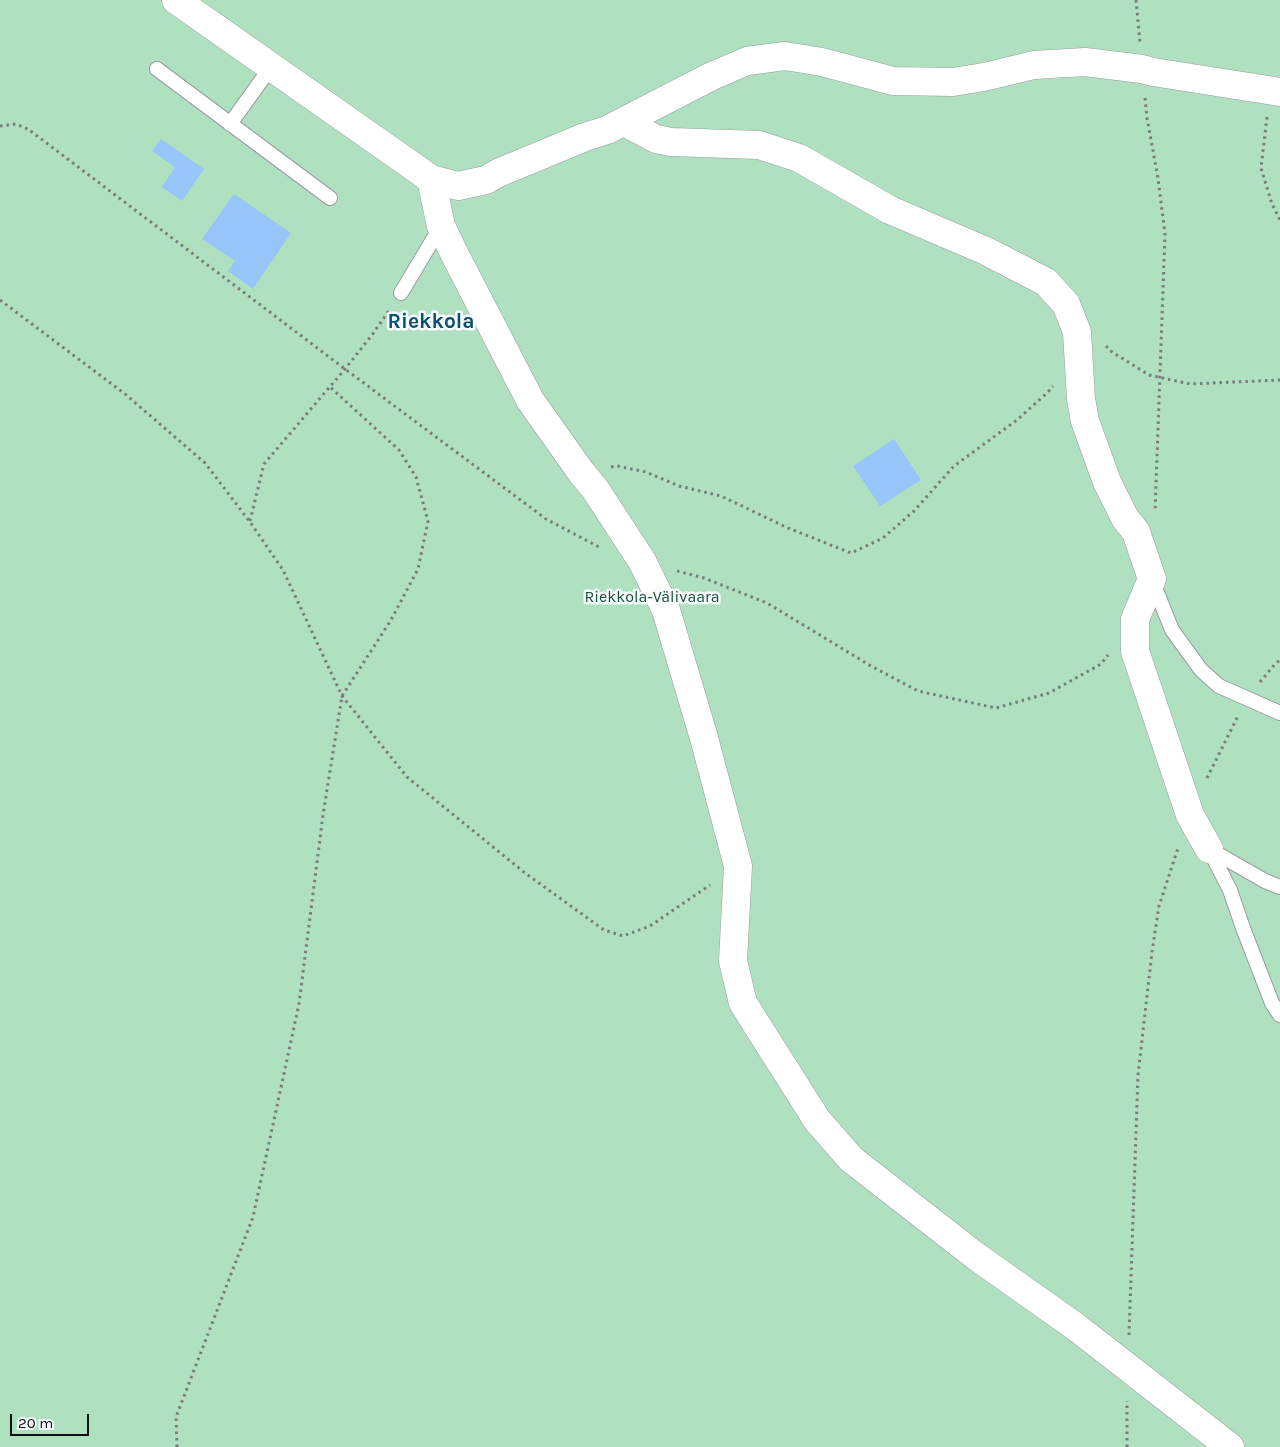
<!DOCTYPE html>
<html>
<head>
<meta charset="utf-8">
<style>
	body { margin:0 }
	#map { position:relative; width:1280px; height:1447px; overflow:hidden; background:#f6f9fd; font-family:Karla,sans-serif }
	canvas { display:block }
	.scale { position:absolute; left:10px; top:1414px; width:79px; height:22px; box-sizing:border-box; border:2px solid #0f1011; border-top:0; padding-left:6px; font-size:15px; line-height:18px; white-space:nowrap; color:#0f1011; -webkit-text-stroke:4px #f6f9fd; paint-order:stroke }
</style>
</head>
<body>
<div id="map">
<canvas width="1280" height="1447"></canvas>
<div class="scale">20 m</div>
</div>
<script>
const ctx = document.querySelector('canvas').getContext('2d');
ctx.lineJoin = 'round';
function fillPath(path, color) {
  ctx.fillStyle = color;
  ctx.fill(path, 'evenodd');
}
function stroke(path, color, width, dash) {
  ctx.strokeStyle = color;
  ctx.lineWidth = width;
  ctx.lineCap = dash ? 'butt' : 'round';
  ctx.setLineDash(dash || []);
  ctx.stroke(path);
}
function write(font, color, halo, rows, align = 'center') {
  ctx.font = font + ' Karla,sans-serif';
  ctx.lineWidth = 5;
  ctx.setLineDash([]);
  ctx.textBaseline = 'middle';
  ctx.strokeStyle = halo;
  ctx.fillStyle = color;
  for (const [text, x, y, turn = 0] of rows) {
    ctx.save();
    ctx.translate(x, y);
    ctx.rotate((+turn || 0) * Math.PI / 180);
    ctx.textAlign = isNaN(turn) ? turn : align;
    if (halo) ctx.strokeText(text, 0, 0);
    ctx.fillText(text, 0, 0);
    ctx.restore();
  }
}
fillPath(new Path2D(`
	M0,0H1280V1447H0Z`), '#afe0c0');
fillPath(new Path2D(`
	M161,139L204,169L182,201L162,187L175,167L152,151Z
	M234,194L291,233L253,289L228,271L235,261L202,239Z
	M894,439L921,480L880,506L853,466Z`), '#97c5f9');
const service = new Path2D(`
	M157,69L330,198
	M230,124L271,67
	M401,293L441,226
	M1152,580L1172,630L1201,670L1219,686L1280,713
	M1280,887L1265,881L1209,849L1230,890L1243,928L1272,1003L1280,1015`);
const minor = new Path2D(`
	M176,0L431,179L458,186L486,180L498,173L585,137L607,130L712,76L747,61L785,56L822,62L893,81L953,82L984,77L1034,65L1085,62L1142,69L1153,72L1280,92
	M624,122L656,139L671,142L759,145L799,158L890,210L986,251L1046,282L1066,304L1077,332L1081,399L1085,421L1107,482L1125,518L1136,532L1152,579L1135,619V651L1190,815L1209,849
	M431,179L441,226L455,255L530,400L581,472L595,489L642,561L666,610L704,738L738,866L733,961L743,1003L817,1120L851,1159L977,1257L1076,1327L1230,1447`);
stroke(service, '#9a9da1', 16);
stroke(minor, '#9a9da1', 29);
stroke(new Path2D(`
	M1136,0L1140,42
	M1145,98L1147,118L1158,178L1165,234L1155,512
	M1267,117L1261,168L1272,204L1280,220
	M0,126L16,124L28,129L345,369L546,519L599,547
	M0,300L125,394L205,463L250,522L283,570L342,696L407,777L525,873L604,930L623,936L650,926L710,885
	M1106,346L1112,352L1149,375L1190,384L1280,380
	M611,467L617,466L646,472L679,486L721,496L788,528L851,553L883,538L914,511L954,466L1017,420L1047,393L1053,386
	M250,521L264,464L345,369L372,335L390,309
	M677,571L704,578L767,603L871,666L918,691L996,708L1049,693L1101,664L1108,655
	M1260,682L1275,664L1280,660
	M1207,778L1238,716
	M1129,1335L1138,1075L1152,952L1159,906L1178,848
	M177,1447L176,1417L253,1217L299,1004L323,815L342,696L391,620L418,569L428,521L416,477L399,450L330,387
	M1127,1447V1401`), '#797b7d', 3, [2.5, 4]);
stroke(service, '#fff', 14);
stroke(minor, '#fff', 28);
write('16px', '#1b4d31', '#f6f9fd', [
	["Riekkola-Välivaara",652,597]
]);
write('bold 21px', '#09506d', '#f6f9fd', [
	["Riekkola",431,322]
]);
</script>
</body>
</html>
